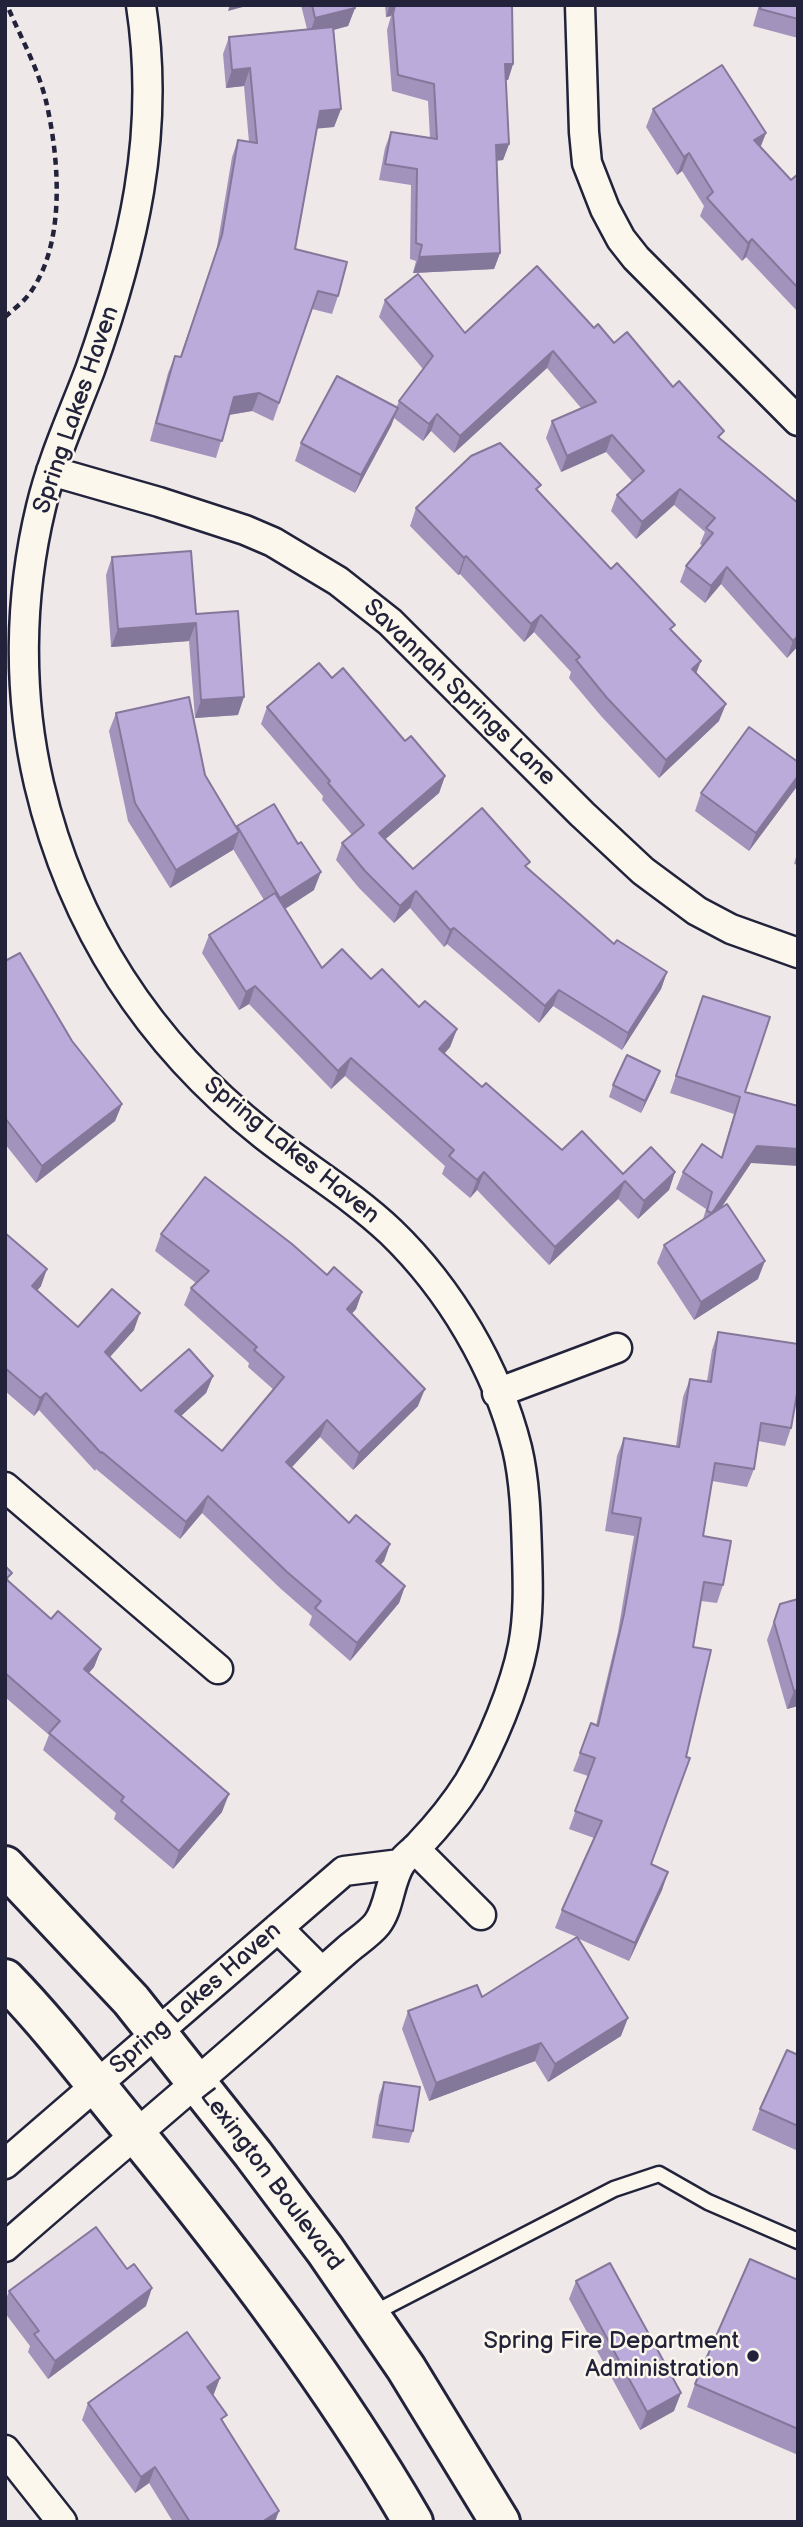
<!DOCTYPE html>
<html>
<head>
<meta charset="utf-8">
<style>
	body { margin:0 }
	#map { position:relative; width:803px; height:2527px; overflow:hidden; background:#eee8e9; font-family:"Balsamiq Sans",sans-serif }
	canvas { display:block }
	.frame { position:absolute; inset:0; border:7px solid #22223b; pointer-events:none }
</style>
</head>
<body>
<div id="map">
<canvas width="803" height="2527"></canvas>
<div class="frame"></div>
</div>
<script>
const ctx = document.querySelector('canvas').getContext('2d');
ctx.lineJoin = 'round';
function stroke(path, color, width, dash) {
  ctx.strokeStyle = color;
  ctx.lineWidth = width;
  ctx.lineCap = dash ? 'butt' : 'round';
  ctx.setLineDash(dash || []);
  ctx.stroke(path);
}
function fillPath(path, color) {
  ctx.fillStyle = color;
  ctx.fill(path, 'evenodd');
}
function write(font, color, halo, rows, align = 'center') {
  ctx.font = font + ' "Balsamiq Sans",sans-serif';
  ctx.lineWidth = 5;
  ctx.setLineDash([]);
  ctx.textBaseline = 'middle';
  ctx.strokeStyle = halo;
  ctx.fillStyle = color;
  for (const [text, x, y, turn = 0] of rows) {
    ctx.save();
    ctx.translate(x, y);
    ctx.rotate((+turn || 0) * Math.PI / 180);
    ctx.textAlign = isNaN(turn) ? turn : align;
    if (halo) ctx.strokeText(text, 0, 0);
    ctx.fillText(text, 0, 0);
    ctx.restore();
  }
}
const service = new Path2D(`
	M372,2314L614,2189L659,2174L708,2202L798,2241`);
const minor = new Path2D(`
	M580,5L584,132L587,163L605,209L621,239L636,258L798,421
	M51,471L159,502L245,530L273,542L338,581L390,622L582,814L643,871L697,911L731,929L798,953
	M497,1393L617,1348
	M5,1487L218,1669
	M415,1849L481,1915
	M278,1928L322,1972
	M5,2164L344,1871L400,1864
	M5,2247C95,2168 187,2092 277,2012C300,1992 323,1971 347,1950C356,1942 369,1934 377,1924C390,1907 389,1881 401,1863C406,1856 414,1851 420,1844C438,1825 455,1804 469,1782C491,1745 515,1687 523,1646C529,1615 528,1584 527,1553C526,1519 525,1481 517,1448C497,1368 450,1289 391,1232C352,1195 306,1168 264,1135C149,1044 73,928 39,784C18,694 19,598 41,507C52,460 73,415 90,370C133,249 161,134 141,5
	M5,2450L62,2522`);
const secondary = new Path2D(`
	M5,1866L131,2000L253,2154L325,2250L406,2368L500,2522
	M5,1979C52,2027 92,2081 135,2133C236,2257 333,2384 413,2522`);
stroke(service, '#22223b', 19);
stroke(minor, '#22223b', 33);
stroke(secondary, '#22223b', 44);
stroke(new Path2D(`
	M5,317C14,309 26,300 32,290C66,240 59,157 46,101C38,68 20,36 7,5`), '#22223b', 4.5, [7, 5]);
stroke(service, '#fbf7ec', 14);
stroke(minor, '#fbf7ec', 28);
stroke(secondary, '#fbf7ec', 38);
fillPath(new Path2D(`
	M301,5H354L355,8L348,26L334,30L341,109L334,127L317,128L295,249L338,296L332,314L312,309L273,421L252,411L229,415L216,458L150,441L168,373L175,356L180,357L216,253L232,157L238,140L249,142L244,86L226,88L223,54L229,37L307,29Z
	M385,5H512L513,64L508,80H505L509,144L503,160L496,161L500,253L494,269L413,273L416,261L410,259L411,185L379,180L385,148L391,132L430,138L428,101L392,91L387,30L391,16L386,17Z
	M759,5H798V38L753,26Z
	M653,109L766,133L760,147L791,180L798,174V312L746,257L742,261L700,216L704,206L682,171L677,175L646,127Z
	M385,300L465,333L594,328L673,387L721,439L798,646L787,658L721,584L705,603L680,582L686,566L703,546L700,544L705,532L674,505L636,539L611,511L617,495L632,481L606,452L561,472L546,438L552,421L581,408L547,368L454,453L431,431L423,441L394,418L391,426L355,493L295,461L301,443L396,408L399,401L423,369L379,317Z
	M538,491L611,569L672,631L697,673L719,721L659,778L601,716L569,678L571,672L534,632L524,642L460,574L458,575L410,526L416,508Z
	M112,557L196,614L238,715L195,718L189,641L111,647L106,575Z
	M332,678L445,776L439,793L385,839L413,869L527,868L614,944L667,972L661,989L622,1050L553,1006L539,1023L447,944L444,947L410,908L394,923L359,888L336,860L342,843L352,835L322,800L323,796L261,724L267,707Z
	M116,713L205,775L236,827L314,890L285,909L322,968L371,979L457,1029L450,1047L444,1054L482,1087L562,1150L623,1174L675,1172L669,1190L638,1219L618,1199L549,1265L477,1190L470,1198L442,1174L445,1166L345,1076L331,1089L249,1004L239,1010L202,953L209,935L264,900L233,849L170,888L128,821L109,731Z
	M798,785L749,851L695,811L701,793Z
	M798,850V865L794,864Z
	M5,961L72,1041L122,1104L115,1121L36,1183L5,1144Z
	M703,996L745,1092L751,1163L722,1207L758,1279L694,1320L657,1263L664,1245L703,1219L706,1209L676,1189L683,1172L721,1157L734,1114L670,1093Z
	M655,1084L641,1113L609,1097L613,1085Z
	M5,1233L41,1286L37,1291L78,1327L134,1330L110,1357L141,1391L213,1376L206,1393L181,1416L222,1451L274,1390L248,1367L249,1363L184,1305L191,1288L196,1283L155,1251L161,1234L327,1275L362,1292L356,1309L351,1314L418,1406L353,1470L320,1437L291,1467L349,1523L390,1544L384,1561L380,1565L405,1586L399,1603L350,1661L309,1625L312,1616L281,1589L202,1513L180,1539L96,1469L95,1471L39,1410L34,1416L5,1391Z
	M718,1332L791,1428L785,1446L758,1441L754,1469L747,1487L712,1481L703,1536L723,1585L717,1603L701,1601L651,1864L668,1872L662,1890L629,1961L577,1938L621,2036L548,2082L535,2061L429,2101L402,2029L408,2011L482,1997L577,1937L555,1928L562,1910L594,1838L569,1829L588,1776L573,1771L580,1753L596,1725L618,1632L634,1536L605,1531L617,1456L624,1438L676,1446L683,1397L690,1379L707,1381L712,1350Z
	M5,1566L9,1582L51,1619L101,1649L94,1667L89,1673L222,1812L173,1869L114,1819L116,1813L43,1750L49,1735L5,1697Z
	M780,1604L798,1706L787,1709L767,1640Z
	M798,2055V2151L752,2130L760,2109Z
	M384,2082L413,2131L409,2143L372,2138L379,2095Z
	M798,2280V2455L687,2407L695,2384Z
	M576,2281L674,2411L640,2430L569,2299Z
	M9,2291L146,2306L48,2379L28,2352L30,2346L5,2313V2302Z
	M214,2394L213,2395L224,2423L275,2522H173L149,2483L135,2493L82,2420L88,2403Z`), '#a193bc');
fillPath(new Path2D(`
	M230,5H250L228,11Z
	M390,5H395L391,16L386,17Z
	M355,8L348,26L309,36L315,18Z
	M505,64H513L508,80L499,81Z
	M250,68L244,86L226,88L232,70Z
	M341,109L334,127L313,129L320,111Z
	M766,133L759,151L754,140Z
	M509,144L503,160L490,161L496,145Z
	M689,153L682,171L677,175L684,157Z
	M752,239L746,257L742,261L748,243Z
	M500,253L494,269L413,273L419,257Z
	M553,351L547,368L454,453L460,436Z
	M259,393L252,411L228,415L234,397Z
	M398,408L391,426L355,493L361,475Z
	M437,414L431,431L423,441L429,424Z
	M612,435L606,452L561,472L567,456Z
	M680,489L674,505L636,539L642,522Z
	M466,556L460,574L458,575L464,558Z
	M727,567L721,584L705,603L711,586Z
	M541,615L534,632L524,642L531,624Z
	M196,623L189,641L111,647L118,629Z
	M798,636V646L787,658L793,641Z
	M701,661L694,679L692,669Z
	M244,697L238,715L195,718L201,700Z
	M726,704L719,721L659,778L666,760Z
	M445,776L439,793L373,850L379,833Z
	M798,776V785L749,851L756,833Z
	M239,832L233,850L170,888L176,870Z
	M321,872L314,890L274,916L280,898Z
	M416,891L410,908L394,923L400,906Z
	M454,928L447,944L444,947L450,930Z
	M667,972L661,989L622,1050L628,1033Z
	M255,986L249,1004L239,1010L246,992Z
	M559,990L553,1006L539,1023L545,1006Z
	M457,1029L450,1047L433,1067L439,1049Z
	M351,1058L345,1076L331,1089L338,1071Z
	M660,1071L655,1084L641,1113L645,1101Z
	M122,1104L115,1121L36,1183L42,1166Z
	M757,1146L798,1149V1166L751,1163L706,1230L712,1213Z
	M484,1172L477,1190L470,1198L477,1180Z
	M675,1172L669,1190L638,1219L644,1201Z
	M625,1181L618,1199L549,1265L555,1247Z
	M765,1261L758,1279L694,1320L701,1302Z
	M47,1269L41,1286L26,1303L32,1286Z
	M362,1292L356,1309L340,1327L347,1309Z
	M140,1313L134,1330L99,1369L105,1352Z
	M213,1376L206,1393L168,1428L175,1411Z
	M425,1389L418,1406L353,1470L359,1453Z
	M46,1393L39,1410L34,1416L40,1398Z
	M327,1420L320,1437L280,1480L286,1462Z
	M208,1496L202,1513L180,1539L186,1522Z
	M390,1544L384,1561L369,1578L376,1561Z
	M405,1586L399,1603L350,1661L357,1643Z
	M101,1649L94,1667L77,1686L84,1669Z
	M798,1690V1706L787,1709L794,1691Z
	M229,1794L222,1812L173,1869L179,1851Z
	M668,1872L662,1890L629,1961L635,1943Z
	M628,2018L621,2036L548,2082L555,2064Z
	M541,2043L535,2061L429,2101L436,2083Z
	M152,2288L146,2306L48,2379L55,2361Z
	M220,2378L214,2394L201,2404L207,2387Z
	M681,2393L674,2411L640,2430L647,2412Z
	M155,2467L149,2483L135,2493L141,2477Z
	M279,2511L275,2522H262Z`), '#837899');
const building = new Path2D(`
	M312,5H354L355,8L315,18Z
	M395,5H512L513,64H505L509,144L496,145L500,253L419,257L422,245L416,243L417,169L385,164L391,132L437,139L434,84L398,75L393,14Z
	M761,5H798V19L760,9Z
	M333,27L341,109L320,111L295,249L347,262L338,296L318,291L279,403L259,393L234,397L222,441L156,423L175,356L181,357L222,235L238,140L257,143L250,68L232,70L229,37Z
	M722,65L766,133L754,140L791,180L798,174V288L752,239L748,243L707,198L713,192L689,153L684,157L653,109Z
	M537,266L594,328L598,324L614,343L627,332L673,387L679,381L724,431L718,437L798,503V636L793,641L727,567L711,586L686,566L713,533L706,528L715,518L680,489L642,522L617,495L644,471L612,435L567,456L552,421L596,402L553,351L460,436L437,414L429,424L399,401L433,356L385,300L418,274L465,333Z
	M337,376L398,408L361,475L301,443Z
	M500,443L541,485L536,489L611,569L617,563L675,625L670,629L701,661L692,669L726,704L666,760L607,698L576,660L580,657L541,615L531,624L466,556L464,558L416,508L471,456Z
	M191,551L196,614L238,611L244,697L201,700L196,623L118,629L112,557Z
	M319,663L332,678L343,668L405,741L411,736L445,776L379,833L413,869L482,808L530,862L525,866L614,944L617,940L667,972L628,1033L559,990L545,1006L454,928L450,930L416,891L400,906L365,871L342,843L364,825L328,783L330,781L267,707Z
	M189,697L205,775L239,832L176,870L135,803L116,713Z
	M749,727L798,762V776L756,833L701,793Z
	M274,804L298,844L301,842L321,872L280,898L237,826Z
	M275,893L322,968L342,949L371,979L382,969L419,1007L425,1001L457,1029L439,1049L482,1087L486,1083L562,1150L582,1131L623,1174L651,1147L675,1172L644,1201L625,1181L555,1247L484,1172L477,1180L449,1156L454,1150L351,1058L338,1071L255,986L246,992L209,935Z
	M20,953L72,1041L122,1104L42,1166L5,1118V961Z
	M703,996L770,1017L745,1092L798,1106V1149L757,1146L712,1213L707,1211L712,1192L683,1172L702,1144L722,1158L740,1097L676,1076Z
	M627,1055L660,1071L645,1101L613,1085Z
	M205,1177L292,1244L327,1275L334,1267L362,1292L347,1309L425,1389L359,1453L327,1420L286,1462L349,1523L356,1515L390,1544L376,1561L405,1586L357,1643L315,1608L321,1601L287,1572L208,1496L186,1522L102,1452L101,1453L46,1393L40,1398L5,1368V1233L47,1269L32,1286L78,1327L112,1289L140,1313L105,1352L141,1391L189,1349L213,1376L175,1411L222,1451L284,1377L254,1350L257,1347L191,1288L209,1271L161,1234Z
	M727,1204L765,1261L701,1302L664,1245Z
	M718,1332L798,1344V1388L791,1428L761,1423L754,1469L715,1463L703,1536L731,1541L723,1585L704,1582L693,1647L711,1650L686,1757L690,1758L651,1864L668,1872L635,1943L562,1910L602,1821L575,1811L595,1758L580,1753L591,1723L598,1726L624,1614L641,1518L612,1513L624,1438L679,1447L690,1379L711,1382Z
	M5,1566L12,1573L6,1579L51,1619L58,1611L101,1649L84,1669L229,1794L179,1851L121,1801L124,1797L49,1733L60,1721L5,1673Z
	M798,1599V1690L794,1691L774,1622L780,1604Z
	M577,1937L628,2018L555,2064L541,2043L436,2083L408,2011L477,1985L482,1997Z
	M787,2050L798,2055V2126L760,2109Z
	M384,2082L420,2087L413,2131L377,2125Z
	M96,2227L127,2269L134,2264L152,2288L55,2361L34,2334L39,2331L9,2291Z
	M750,2259L798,2280V2429L695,2384Z
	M610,2263L681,2393L647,2412L576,2281Z
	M187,2332L220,2378L207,2387L227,2415L221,2419L279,2511L262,2522H190L155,2467L141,2477L88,2403Z`);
fillPath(building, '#bbabdb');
stroke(building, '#837899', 2);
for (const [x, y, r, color] of [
	[753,2356,7,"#22223b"]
]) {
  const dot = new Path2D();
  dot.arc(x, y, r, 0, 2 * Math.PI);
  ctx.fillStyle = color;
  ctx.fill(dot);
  stroke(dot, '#fbf7ec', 2.5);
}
write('24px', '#22223b', '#fbf7ec', [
	["Spring Lakes Haven",77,410,-71],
	["Savannah Springs Lane",459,693,44],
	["Spring Lakes Haven",291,1151,39],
	["Spring Lakes Haven",196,1999,-41],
	["Lexington Boulevard",271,2180,53]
]);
write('24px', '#22223b', '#fbf7ec', [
	["Spring Fire Department",739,2342],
	["Administration",739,2370]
], 'right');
</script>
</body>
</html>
